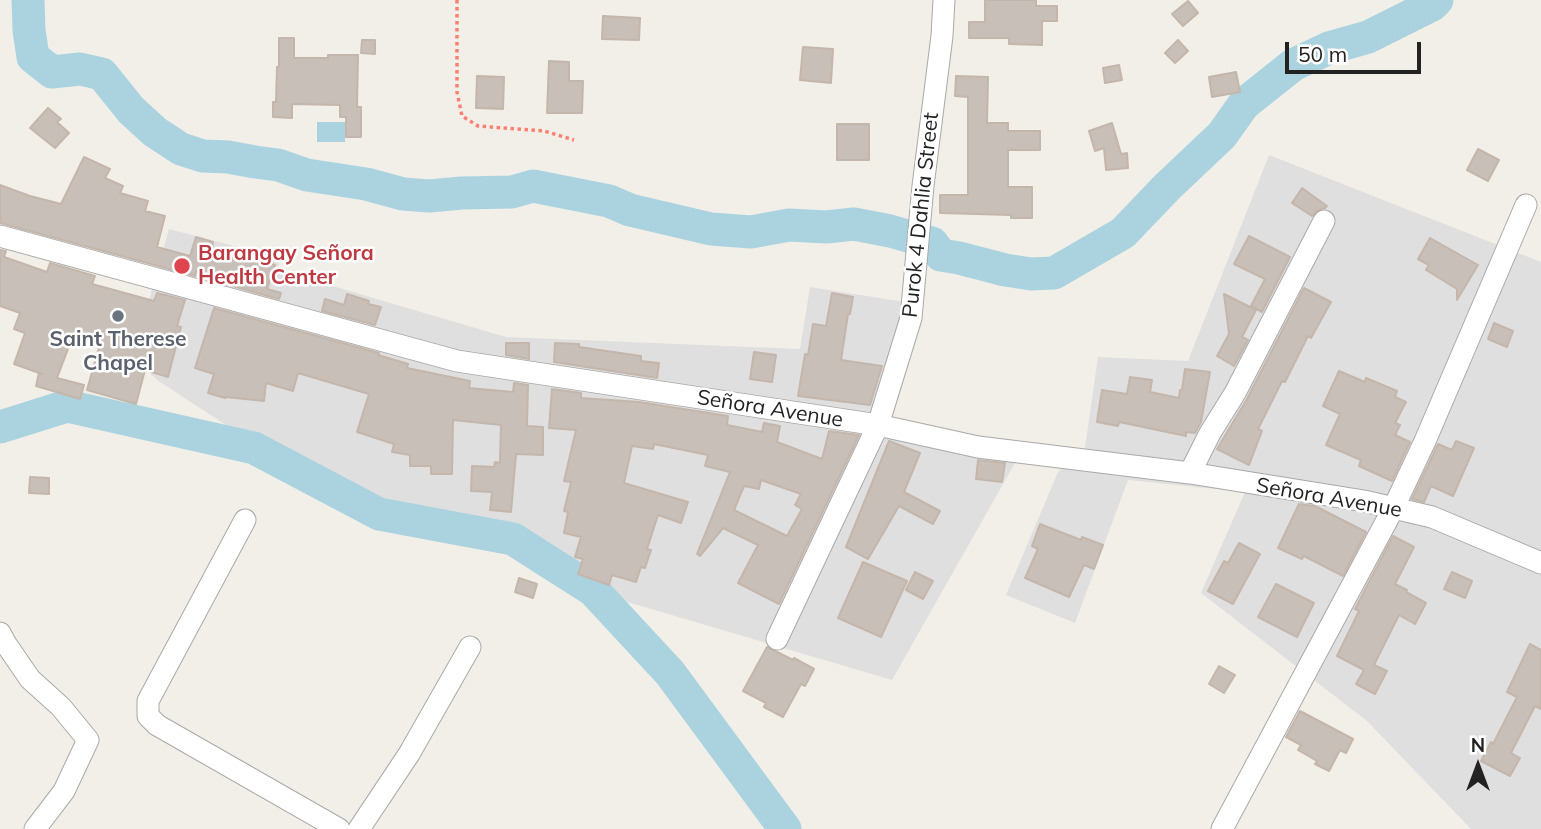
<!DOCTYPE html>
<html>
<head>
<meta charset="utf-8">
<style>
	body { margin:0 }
	#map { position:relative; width:1541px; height:829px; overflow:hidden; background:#f2efe9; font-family:Mulish,sans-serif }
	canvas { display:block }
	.north { position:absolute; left:1443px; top:731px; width:70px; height:70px; -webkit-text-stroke:5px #fff; paint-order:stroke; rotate:0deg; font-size:19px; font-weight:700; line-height:28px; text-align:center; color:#222 }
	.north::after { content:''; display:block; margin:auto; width:24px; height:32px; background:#222; clip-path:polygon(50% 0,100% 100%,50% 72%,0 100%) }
	.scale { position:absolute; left:1285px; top:42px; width:136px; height:32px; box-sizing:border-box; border:4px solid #222; border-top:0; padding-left:9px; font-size:21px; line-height:24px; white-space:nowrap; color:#222; -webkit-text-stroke:5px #fff; paint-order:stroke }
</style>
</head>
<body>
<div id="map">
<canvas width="1541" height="829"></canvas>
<div class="north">N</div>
<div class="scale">50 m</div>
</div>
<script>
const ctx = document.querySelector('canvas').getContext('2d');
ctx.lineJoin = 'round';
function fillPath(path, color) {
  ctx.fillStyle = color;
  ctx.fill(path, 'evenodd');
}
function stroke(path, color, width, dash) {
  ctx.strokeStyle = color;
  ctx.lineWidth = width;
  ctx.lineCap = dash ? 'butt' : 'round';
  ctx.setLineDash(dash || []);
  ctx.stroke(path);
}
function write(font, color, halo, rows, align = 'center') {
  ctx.font = font + ' Mulish,sans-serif';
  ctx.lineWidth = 5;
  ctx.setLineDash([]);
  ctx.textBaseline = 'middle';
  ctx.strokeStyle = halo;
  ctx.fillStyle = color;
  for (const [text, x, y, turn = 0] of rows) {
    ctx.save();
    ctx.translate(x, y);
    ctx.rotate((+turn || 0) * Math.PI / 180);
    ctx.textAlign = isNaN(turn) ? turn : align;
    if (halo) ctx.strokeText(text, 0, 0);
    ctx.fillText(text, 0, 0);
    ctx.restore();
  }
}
fillPath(new Path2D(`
	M1269,155L1541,262V829H1471L1367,721L1201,593L1245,492L1128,480L1075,623L1006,595L1058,472L1085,448L1098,357L1188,361Z
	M169,229L280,258L278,270L506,337L800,349L810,287L911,303L882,431L1015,456V463L892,680L614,598L595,589L513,537L381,510L255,444L157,380L135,359L153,285Z`), '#e0dfdf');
fillPath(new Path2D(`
	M317,122H345V142H317Z`), '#aad3df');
stroke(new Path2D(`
	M28,0L29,30L33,57L52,72L80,69L102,74L131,110L155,132L181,149L203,156L228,157L255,162L278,165L307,175L366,184L403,194L429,196L462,193L512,192L533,186L609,201L630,210L711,229L751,232L789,225L826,227L854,224L890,231L932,243L941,255L959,258L1005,270L1031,274L1054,273L1123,233L1167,187L1222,135L1244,104L1293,65L1329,48L1368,37L1432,5L1437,0
	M0,427L67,406L254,448L379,514L513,539L593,590L670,673L785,829`), '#aad3df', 33);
const building = new Path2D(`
	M985,0H1036V6H1057V21H1042V45L1009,44V38H969V22H985Z
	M1188,1L1198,13L1183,26L1172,14Z
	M603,16L640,18L639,40L602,39Z
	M279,38H294V58H328V55H358L357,107H361V137H346V117H340V105L292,104V118L273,117V102H276L277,67H279Z
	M362,40H375V54L361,53Z
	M1178,40L1188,51L1175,63L1165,53Z
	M803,47L833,49L831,83L800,80Z
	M549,61L569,62V81H583L582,113H547Z
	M1119,65L1122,80L1105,83L1103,68Z
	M1236,72L1240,92L1212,97L1209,77Z
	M477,76L504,77L503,109L476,108Z
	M956,76L988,77L987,123H1008V131H1040V150H1008V187H1032V218H1011V215L940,213V195H968V97L955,96Z
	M48,108L61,119L57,122L69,133L55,148L30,128Z
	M1112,123L1121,154L1127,153L1128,168L1106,170L1104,148L1095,151L1089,131Z
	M837,124H869V160H837Z
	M1478,149L1499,160L1488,181L1467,170Z
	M84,157L110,169L105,178L123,186L120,193L148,201L145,211L165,216L157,247L190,256L196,237L213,242L212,248L240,258L241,254L275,265L267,289L281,293L279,299L222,283L223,280L196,271L195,276L0,223V185L30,196L61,204Z
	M1302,188L1327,206L1325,208L1318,210L1312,216L1292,203Z
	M1249,236L1290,257L1262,312L1251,306L1265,279L1234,264Z
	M1430,238L1478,265L1457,300V289L1426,270L1429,265L1418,259Z
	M0,250L6,251L4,257L47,272L50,263L95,276L92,284L154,301L157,293L185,300L177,326L181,327L168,377L145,370L136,404L87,390L100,344L74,333L57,378L84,385L80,399L36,386L39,373L42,374L14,364L25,333L14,329L20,313L0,306Z
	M1304,288L1331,302L1311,338L1308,336L1285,382L1282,381L1258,429L1262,431L1249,465L1217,449L1247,399Z
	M832,293L853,297L850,314H848L841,360L882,366L870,405L798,396L805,354L808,355L813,324L826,326Z
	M347,294L369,301L368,304L381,307L375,325L322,311L325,299L344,305Z
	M1224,294L1256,310L1242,337L1248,340L1234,366L1217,356L1229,334Z
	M214,308L379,353L378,355L408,364L407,368L470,381L469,388L513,392L514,383L528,385L527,426L543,427V455L516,454L511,512L490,510L492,492L471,491L472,466L494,467L495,462L500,463L501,425L453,420L452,474H431V466H410V455L392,452L394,444L357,432L369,394L298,373L293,391L266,383L264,401L226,397L225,398L208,393L214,374L195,368Z
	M1494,323L1513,331L1507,347L1488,339Z
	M506,343H529V359L506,355Z
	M555,343L579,344V347L641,356V361L659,363L657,378L554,362Z
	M754,352L776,355L772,382L750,379Z
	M1185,369L1210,372L1201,422L1195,433L1186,432V436L1119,422L1118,426L1097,422L1102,390L1127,394L1130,377L1152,380L1150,392L1179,398L1180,390H1182Z
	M1339,371L1365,382L1366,378L1397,391L1395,397L1406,402L1395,423L1400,425L1395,435L1410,442L1392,481L1359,466L1361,460L1326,445L1340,414L1323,406Z
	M552,389L581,393V398L639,402L728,416L727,425L762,432L764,423L780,426L777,442L822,459L829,431L859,435L779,604L738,583L758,545L723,528L700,556L697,554L730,472L705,466L708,455L654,444L653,449L632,446L624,483L688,502L681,523L658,515L647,549L651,550L645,568L641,567L636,582L612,575L609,585L578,574L583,559L575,557L581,537L564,533L568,512L564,511L571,482L564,481L576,430L549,428ZM761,480L801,494L795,505L802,509L787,536L734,510L744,486L759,489Z
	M889,441L920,453L904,492L940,511L933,524L899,506L868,559L846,547Z
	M1456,441L1474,448L1453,496L1431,486L1424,502L1412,499L1438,444L1452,450Z
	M978,460L1005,463L1002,482L976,479Z
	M30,477L49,478V494L29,493Z
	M1299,504L1315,506L1366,532L1343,576L1304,556L1302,559L1278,548Z
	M1040,524L1081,540L1082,537L1103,545L1094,569L1084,565L1069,597L1025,578L1038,549L1032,546Z
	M1393,536L1414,547L1395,584L1407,590L1406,592L1426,603L1415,624L1399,615L1374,665L1387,671L1375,694L1356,684L1364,670L1337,656L1359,611L1355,609Z
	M1239,543L1260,554L1233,604L1208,591L1224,561L1228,563Z
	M863,562L907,581L881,637L838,618Z
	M915,572L933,581L923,599L906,590Z
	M1452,572L1472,581L1465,598L1444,589Z
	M519,578L537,584L533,598L515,592Z
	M1276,584L1314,603L1297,637L1258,617Z
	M1530,644L1541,650V709L1535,706L1511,753L1520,758L1510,776L1481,761L1491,742L1493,744L1517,697L1507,692Z
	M767,647L793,660L794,658L814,669L805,686L801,684L783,717L764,707L766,703L743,691Z
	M1219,666L1235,675L1224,693L1209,684Z
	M1300,711L1353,739L1346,753L1340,750L1329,771L1315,764L1317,761L1298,750L1301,745L1286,737Z`);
fillPath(building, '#c7bfb8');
stroke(building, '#c4b6ab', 2);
const street = new Path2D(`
	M0,236L457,361L878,425L978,447L1190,473L1364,501L1432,517L1541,563
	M1190,473L1210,433L1235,393L1324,221
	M245,520L148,701V716L157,725L339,829
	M0,633L6,644L30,679L61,707L88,740L64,791L35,829
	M777,639L878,425L911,318L923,186L942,36L944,0
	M359,829L409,754L470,647
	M1222,829L1393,509L1425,441L1526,205`);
stroke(street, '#a9a9a9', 23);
stroke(new Path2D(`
	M457,0V92L462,116L478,126L544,131L574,140`), '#fa8072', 3.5, [3.5, 3.5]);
stroke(street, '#fff', 21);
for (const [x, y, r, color] of [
	[182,266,9,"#e0444e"],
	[118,316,7,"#6b7280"]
]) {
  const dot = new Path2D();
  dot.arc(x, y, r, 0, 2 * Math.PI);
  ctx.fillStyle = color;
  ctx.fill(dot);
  stroke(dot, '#fff', 2.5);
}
write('21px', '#222', '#fff', [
	["Purok 4 Dahlia Street",921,215,-84],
	["Señora Avenue",770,409,9],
	["Señora Avenue",1329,498,10]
]);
write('bold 21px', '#be3a42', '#fff', [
	["Barangay Señora",198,254],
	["Health Center",198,278]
], 'left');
write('bold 21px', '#5b616d', '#fff', [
	["Saint Therese",118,340],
	["Chapel",118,364]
]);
</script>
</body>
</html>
